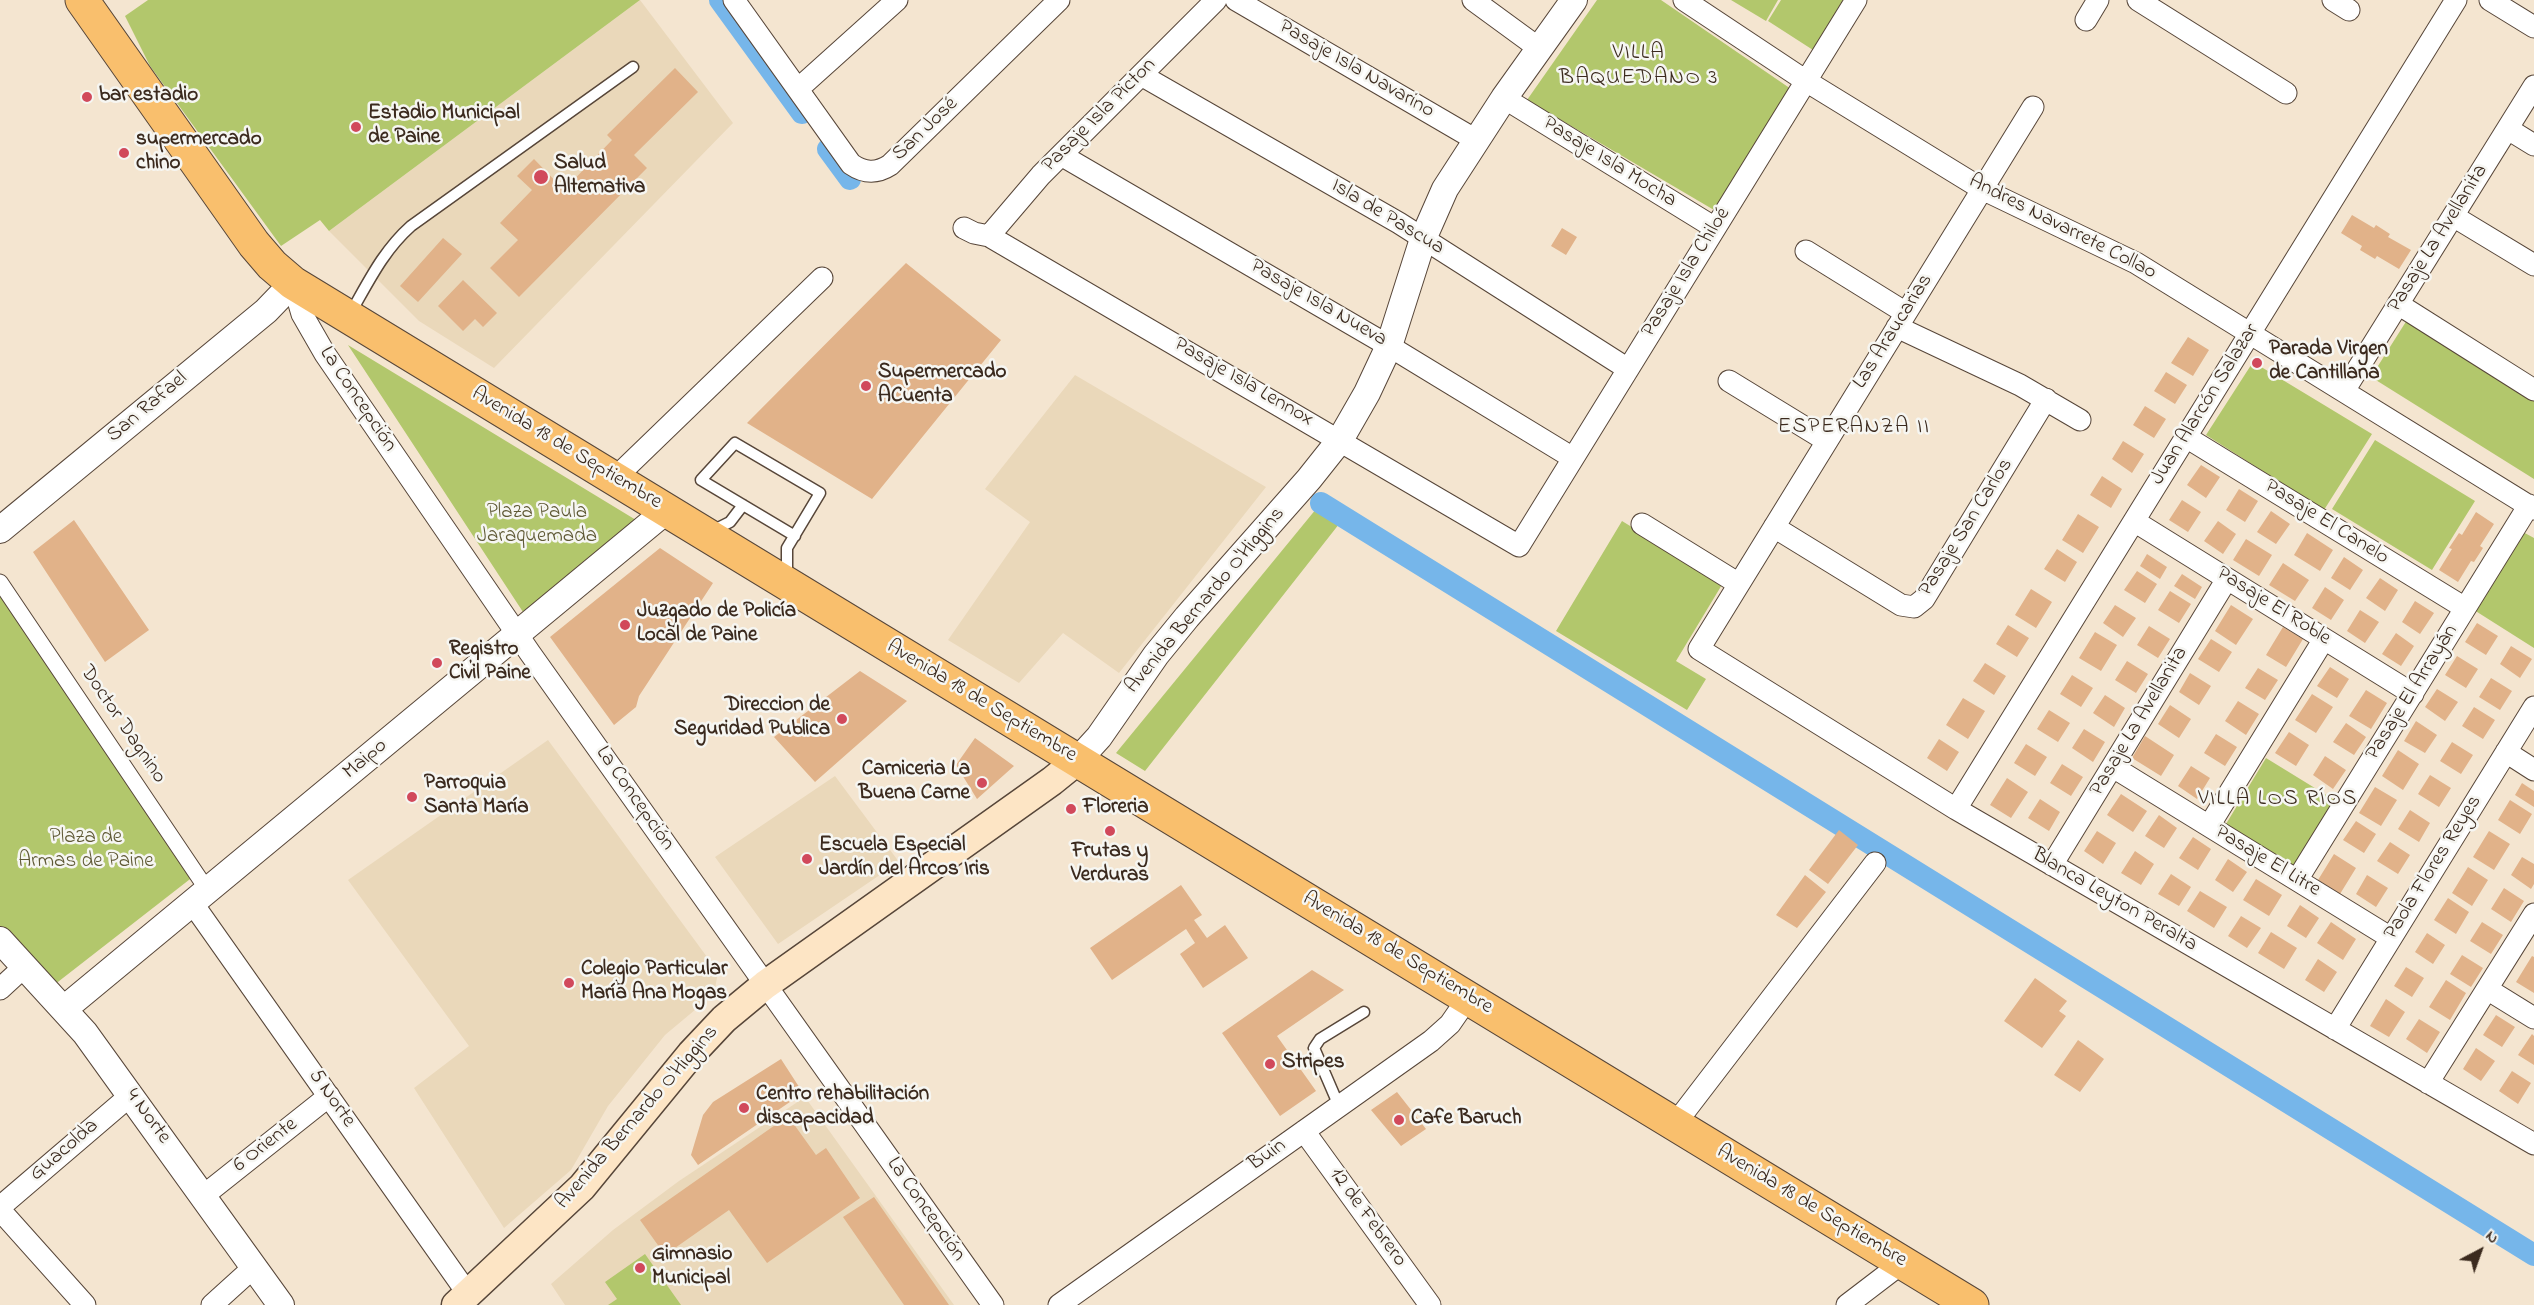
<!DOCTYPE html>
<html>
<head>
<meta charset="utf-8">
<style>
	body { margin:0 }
	#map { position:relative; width:2534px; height:1305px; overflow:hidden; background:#f4e5d0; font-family:"Indie Flower",sans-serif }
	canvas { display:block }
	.north { position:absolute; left:2450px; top:1221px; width:60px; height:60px; -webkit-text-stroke:4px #f6f6f2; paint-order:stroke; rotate:41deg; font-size:16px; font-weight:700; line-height:24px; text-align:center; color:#3b2a1e }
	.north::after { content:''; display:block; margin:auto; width:21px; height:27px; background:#3b2a1e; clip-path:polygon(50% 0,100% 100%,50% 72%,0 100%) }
</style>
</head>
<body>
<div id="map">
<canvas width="2534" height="1305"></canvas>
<div class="north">N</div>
</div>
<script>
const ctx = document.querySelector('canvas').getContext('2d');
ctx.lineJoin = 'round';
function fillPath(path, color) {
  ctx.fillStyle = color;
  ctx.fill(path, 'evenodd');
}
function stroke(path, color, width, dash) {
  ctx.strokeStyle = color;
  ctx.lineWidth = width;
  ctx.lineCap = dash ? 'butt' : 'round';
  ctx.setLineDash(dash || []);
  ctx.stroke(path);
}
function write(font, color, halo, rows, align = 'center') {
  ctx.font = font + ' "Indie Flower",sans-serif';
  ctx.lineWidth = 5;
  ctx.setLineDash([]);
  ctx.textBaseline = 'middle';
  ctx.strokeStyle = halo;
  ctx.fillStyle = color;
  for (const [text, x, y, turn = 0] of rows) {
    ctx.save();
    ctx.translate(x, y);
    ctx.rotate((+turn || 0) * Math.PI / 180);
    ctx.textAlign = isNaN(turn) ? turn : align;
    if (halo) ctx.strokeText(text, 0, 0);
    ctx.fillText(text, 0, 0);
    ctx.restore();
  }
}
fillPath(new Path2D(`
	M640,0L733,123L494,368L419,321L329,231Z
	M1075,375L1266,487L1119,673L1063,633L1019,683L948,640L1030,522L985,489Z
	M548,740L718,972L714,994L665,1035L608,1106L571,1170L504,1228L414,1088L469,1046L348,880Z
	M835,776L899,862L778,944L715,857Z
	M805,1097L954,1305H565L551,1284L613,1230L679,1181Z`), '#ead8ba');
fillPath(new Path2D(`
	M148,0H640L329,231L320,220L281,246L150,66L125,16Z
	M1597,0H1661L1791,89L1714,210L1527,100Z
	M1731,0H1778L1766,21Z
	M1781,0H1843L1813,50L1768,21Z
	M2407,320L2534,400V479L2371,377Z
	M348,345L636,520L523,612Z
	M2253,362L2372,434L2324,510L2206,435Z
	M2375,440L2475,501L2432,570L2332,509Z
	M1321,503L1343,519L1145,771L1116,753Z
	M1622,521L1723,583L1676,661L1706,679L1687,710L1556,631Z
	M2523,532L2534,538V648L2474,610Z
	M0,574L203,869L54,985L0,926Z
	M2266,758L2336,801L2295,868L2226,824Z
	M645,1254L681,1305H608L617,1299L605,1282Z`), '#b2c76c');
stroke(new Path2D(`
	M720,0L802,113
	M828,149L850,179
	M1321,503L2534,1255`), '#76b6ea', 22);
fillPath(new Path2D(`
	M675,68L698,92L634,155L647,168L519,297L490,268L518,240L500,223L532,190L517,176L534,159L564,190L612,140L607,135Z
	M2352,215L2374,228L2376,225L2390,234L2388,237L2411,250L2399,269L2377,256L2375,259L2360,250L2362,246L2341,233Z
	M1562,228L1577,237L1566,255L1551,246Z
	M443,238L462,254L418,302L400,286Z
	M906,263L1001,340L872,499L747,423Z
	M463,280L497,313L483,327L475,319L463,331L438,306Z
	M2188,337L2209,350L2193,376L2171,363Z
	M2166,372L2187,385L2175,404L2154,391Z
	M2145,406L2166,419L2154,438L2133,425Z
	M2123,441L2144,454L2132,473L2112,459Z
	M2201,465L2220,477L2206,498L2187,485Z
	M2102,476L2122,489L2111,508L2090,495Z
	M2239,489L2258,501L2245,522L2226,510Z
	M2182,500L2201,512L2188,532L2169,520Z
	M2271,511L2290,524L2276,544L2257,532Z
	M2476,512L2494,524L2480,546L2483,548L2474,562L2471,561L2458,582L2439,570L2452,549L2449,548L2459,533L2462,535Z
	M2078,514L2099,527L2083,553L2062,540Z
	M74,520L149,630L105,662L33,552Z
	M2218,521L2236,534L2223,554L2204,541Z
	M2307,533L2333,550L2320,571L2294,555Z
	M2246,539L2272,555L2259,576L2233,560Z
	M660,548L713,583L639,696L636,707L614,725L550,637Z
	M2057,549L2077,562L2065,582L2044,569Z
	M2147,554L2167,567L2160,579L2140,566Z
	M2344,557L2363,570L2350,590L2331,578Z
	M2283,563L2309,580L2295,601L2269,585Z
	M2137,571L2157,584L2145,603L2124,590Z
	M2182,574L2202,587L2195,599L2174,586Z
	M2380,578L2398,590L2385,611L2366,598Z
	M2325,587L2344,600L2331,620L2312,608Z
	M2031,589L2052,602L2036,628L2015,615Z
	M2170,591L2191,604L2179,623L2158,610Z
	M2415,601L2434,613L2420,634L2402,622Z
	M2115,605L2136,618L2123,637L2103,623Z
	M2231,605L2253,619L2236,645L2215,631Z
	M2360,610L2379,622L2365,643L2347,631Z
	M2477,623L2498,636L2486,655L2465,642Z
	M2008,625L2029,638L2017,657L1996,644Z
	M2149,626L2170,639L2158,658L2137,645Z
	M2283,627L2303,639L2286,667L2266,655Z
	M2095,632L2117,645L2101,671L2079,658Z
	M2396,633L2414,646L2401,666L2382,654Z
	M2211,639L2232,652L2219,672L2198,659Z
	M2511,646L2532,659L2520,678L2500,664Z
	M2457,656L2478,669L2466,688L2445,675Z
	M2127,661L2148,674L2136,693L2115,680Z
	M1985,663L2006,676L1994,695L1973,681Z
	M2330,667L2349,679L2337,698L2317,686Z
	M2258,668L2278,680L2265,700L2245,688Z
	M860,671L907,701L815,782L774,737Z
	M2190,673L2211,686L2199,705L2179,692Z
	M2072,675L2093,688L2081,707L2060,694Z
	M2491,678L2512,691L2500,710L2479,697Z
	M2437,689L2458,702L2445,721L2425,707Z
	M2366,690L2387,703L2371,729L2349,716Z
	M2312,694L2333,707L2316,733L2295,720Z
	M2105,695L2125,708L2114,727L2093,713Z
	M1963,698L1985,711L1968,739L1946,725Z
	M2238,701L2259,714L2246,735L2225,721Z
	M2170,705L2191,719L2179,738L2158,724Z
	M2474,707L2495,720L2483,739L2462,726Z
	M2049,710L2070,723L2058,742L2037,729Z
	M2416,721L2437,735L2425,753L2404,741Z
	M2346,723L2366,737L2354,755L2333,742Z
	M2084,729L2105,742L2093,762L2072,748Z
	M2289,732L2309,745L2296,766L2275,753Z
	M2216,734L2237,747L2225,766L2204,753Z
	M2145,736L2174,755L2161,776L2132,758Z
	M975,738L1014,766L977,799L956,765Z
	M1939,739L1959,752L1947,771L1927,758Z
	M2452,742L2473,755L2461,774L2440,761Z
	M2026,744L2047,757L2035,776L2014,763Z
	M2398,750L2419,764L2403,790L2382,776Z
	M2325,756L2346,770L2333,789L2313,775Z
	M2062,764L2083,777L2071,796L2050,783Z
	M2191,766L2210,778L2197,799L2178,786Z
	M2430,775L2451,788L2439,807L2418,794Z
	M2007,778L2028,792L2011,818L1990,805Z
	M2522,783L2534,791V807L2515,795Z
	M2375,787L2397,800L2381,826L2359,813Z
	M2121,794L2147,811L2133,832L2107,815Z
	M2040,799L2060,812L2049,831L2028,818Z
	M2510,800L2532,814L2520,834L2498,820Z
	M2410,810L2430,823L2419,842L2398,829Z
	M2159,815L2177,828L2164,848L2145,836Z
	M2356,821L2376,834L2364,853L2343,840Z
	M1839,830L1858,845L1828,884L1809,870Z
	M2097,831L2116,843L2103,864L2084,851Z
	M2489,831L2510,844L2494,870L2473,857Z
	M2193,837L2211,849L2198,870L2179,858Z
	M2390,842L2410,855L2398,874L2377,861Z
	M2135,851L2154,864L2141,885L2121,873Z
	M2334,854L2356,868L2340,894L2318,880Z
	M2522,857L2534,864V884L2531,889L2511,875Z
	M2228,859L2247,872L2233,892L2215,880Z
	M2468,867L2488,880L2472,906L2452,893Z
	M2171,874L2191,887L2179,906L2158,894Z
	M1805,875L1826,892L1797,928L1776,915Z
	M2367,875L2388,888L2376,907L2356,894Z
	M2256,879L2282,895L2269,916L2243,900Z
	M1181,885L1202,915L1194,920L1207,938L1225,925L1248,958L1203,988L1180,954L1195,943L1186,929L1112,980L1090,948Z
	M2504,888L2524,901L2511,922L2491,909Z
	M2200,891L2227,907L2214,928L2187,911Z
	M2448,898L2469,912L2456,934L2434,920Z
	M2300,905L2319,918L2306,938L2287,926Z
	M2241,916L2261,928L2247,948L2228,936Z
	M2331,922L2356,939L2343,960L2317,943Z
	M2482,922L2503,935L2491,954L2470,941Z
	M2271,932L2297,948L2284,969L2258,953Z
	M2427,933L2445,945L2433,964L2415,952Z
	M2462,955L2483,968L2471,987L2450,974Z
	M2532,956L2534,957V993L2516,982Z
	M2318,959L2337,972L2324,992L2305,980Z
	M2406,967L2424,978L2412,997L2394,986Z
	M1312,970L1344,990L1277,1036L1316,1091L1280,1116L1222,1033Z
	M2035,978L2067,1001L2059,1011L2066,1016L2042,1048L2004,1021Z
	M2446,980L2466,993L2450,1020L2429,1007Z
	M2386,999L2405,1012L2389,1037L2370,1026Z
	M2496,1015L2515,1027L2502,1047L2483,1035Z
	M2419,1019L2440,1032L2427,1053L2406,1039Z
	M2532,1034L2534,1036V1065L2518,1055Z
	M2078,1040L2104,1059L2080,1092L2054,1075Z
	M2476,1048L2495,1061L2481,1081L2463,1069Z
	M781,1059L803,1093L698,1165L691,1155L703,1115L713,1102Z
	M2512,1071L2531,1083L2518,1104L2499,1091Z
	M1397,1092L1426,1129L1401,1146L1371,1110Z
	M788,1116L816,1155L826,1148L860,1198L767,1263L729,1210L665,1255L640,1220Z
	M874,1197L949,1305H904L843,1217Z`), '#e1b289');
const service = new Path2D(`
	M350,314C369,281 383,251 411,226L633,67
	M712,531L730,522L743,505
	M787,578V548L820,493L735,443L701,480L795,536
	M1339,1106L1314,1048L1320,1039L1364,1012`);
const pedestrian = new Path2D(`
	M0,582L208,891`);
const minor = new Path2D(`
	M734,0L851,164C864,173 876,174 890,165L1059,0
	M1236,0L1476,140
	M1473,0L1540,49
	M1684,0L1806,81L1982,189L2136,263L2534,509
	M2138,0L2286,93
	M2333,0L2349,10
	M2490,0L2534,27
	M2086,20L2098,0
	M1141,75L1399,223L1628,369
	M798,89L897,0
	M1504,98L1715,228
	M2033,107L1699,649L1956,809L2534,1144
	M2508,129L2534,145
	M1061,155L1389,346L1573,458
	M2453,216L2534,265
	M964,228L974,233L989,236L1519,546L1856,0
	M989,236L1041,175L1216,0
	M1806,251L1906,313
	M293,283L302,314L325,354L530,653L993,1305
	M2398,304L2534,390
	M1897,327L2020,385L2080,420
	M1729,381L1827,441
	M2344,391L2534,86
	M2186,437L2465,608
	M615,478L822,278
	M2134,521L2413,694
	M1642,524L1739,584
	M1774,527L1901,605L1914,607L1924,599L2046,399
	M2506,752L2534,770
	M2113,767L2391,938
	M1956,809L2456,0
	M2209,826L2324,639
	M2052,865L2227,579
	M2297,880L2529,505
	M193,904L468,1294
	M0,989L25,966
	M2487,989L2534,1018
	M2335,1029L2534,707
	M2428,1083L2534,914
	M1675,1124L1875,863
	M1304,1131L1430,1305
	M203,1196L329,1096
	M0,1207L131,1095
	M0,1210L85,1305
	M212,1305L254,1267
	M1059,1305L1431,1041L1450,1024L1468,998
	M1847,1305L1902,1263`);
const tertiary = new Path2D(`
	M0,530L266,311L293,283
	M1078,760L1099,737L1156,655L1187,617L1309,479L1340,440L1367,393L1389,346L1423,239L1445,189L1504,98L1574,0
	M0,940L85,1033L281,1305
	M64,1009L667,510`);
const secondary = new Path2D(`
	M456,1305L582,1187L691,1054L724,1019L765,985L1052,781L1078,760`);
const primary = new Path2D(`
	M82,0L254,244L272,265L293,283L1972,1305`);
stroke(service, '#574639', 13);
stroke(pedestrian, '#574639', 17);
stroke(minor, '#574639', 23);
stroke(tertiary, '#574639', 28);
stroke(secondary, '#574639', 31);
stroke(primary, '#574639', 35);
stroke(service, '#fff', 10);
stroke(pedestrian, '#fff', 15);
stroke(minor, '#fff', 21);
stroke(tertiary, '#fff', 26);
stroke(secondary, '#fde5c5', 28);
stroke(primary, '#f9bf6d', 33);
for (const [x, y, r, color] of [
	[87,97,6,"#d1495b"],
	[356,127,6,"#d1495b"],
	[124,153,6,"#d1495b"],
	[541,177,8,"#d1495b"],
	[2257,363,6,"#d1495b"],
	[866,386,6,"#d1495b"],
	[625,625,6,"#d1495b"],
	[437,663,6,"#d1495b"],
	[842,719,6,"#d1495b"],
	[982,783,6,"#d1495b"],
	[412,797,6,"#d1495b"],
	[1071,809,6,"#d1495b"],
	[1110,831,6,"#d1495b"],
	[807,859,6,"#d1495b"],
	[569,983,6,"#d1495b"],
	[1270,1064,6,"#d1495b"],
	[744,1108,6,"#d1495b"],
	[1399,1120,6,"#d1495b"],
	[640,1268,6,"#d1495b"]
]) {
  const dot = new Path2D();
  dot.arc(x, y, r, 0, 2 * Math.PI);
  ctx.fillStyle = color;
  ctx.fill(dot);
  stroke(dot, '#f6f6f2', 2);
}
write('21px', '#3b2a1e', '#f6f6f2', [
	["Pasaje Isla Navarino",1356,70,30],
	["Pasaje Isla Picton",1100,116,-45],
	["San José",926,130,-44],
	["Pasaje Isla Mocha",1609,163,32],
	["Isla de Pascua",1387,218,31],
	["Andres Navarrete Collao",2062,228,27],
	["Pasaje La Avellanita",2439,239,-58],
	["Pasaje Isla Chiloé",1687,273,-58],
	["Pasaje Isla Nueva",1318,304,30],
	["Las Araucarias",1894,332,-58],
	["Pasaje Isla Lennox",1243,383,30],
	["La Concepción",357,400,56],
	["Juan Alarcón Salazar",2206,405,-58],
	["San Rafael",148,408,-40],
	["Avenida 18 de Septiembre",566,449,31],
	["Pasaje El Canelo",2326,523,32],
	["Pasaje San Carlos",1967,528,-58],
	["Avenida Bernardo O'Higgins",1206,601,-50],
	["Pasaje El Roble",2273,607,32],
	["Pasaje El Arrayán",2413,693,-58],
	["Avenida 18 de Septiembre",981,702,31],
	["Pasaje La Avellanita",2140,722,-59],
	["Doctor Dagnino",122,725,56],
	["Maipo",366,760,-40],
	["La Concepción",634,799,55],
	["Pasaje El Litre",2267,862,31],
	["Paola Flores Reyes",2434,868,-58],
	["Blanca Leyton Peralta",2114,901,30],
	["Avenida 18 de Septiembre",1397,954,31],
	["5 Norte",331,1099,55],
	["4 Norte",147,1117,54],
	["Avenida Bernardo O'Higgins",638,1118,-49],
	["6 Oriente",266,1146,-38],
	["Guacolda",65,1151,-41],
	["Buin",1268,1156,-35],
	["Avenida 18 de Septiembre",1811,1207,31],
	["La Concepción",925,1210,55],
	["12 de Febrero",1367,1218,54]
]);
write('bold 21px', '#3b2a1e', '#f6f6f2', [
	["bar estadio",99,97],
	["Estadio Municipal",368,115],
	["de Paine",368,139],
	["supermercado",136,141],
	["chino",136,165],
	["Salud",554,165],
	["Alternativa",554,189],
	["Parada Virgen",2269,351],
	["de Cantillana",2269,375],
	["Supermercado",878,374],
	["ACuenta",878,398],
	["Juzgado de Policía",637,613],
	["Local de Paine",637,637],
	["Registro",449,651],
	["Civil Paine",449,675],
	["Direccion de",830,707,"right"],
	["Seguridad Publica",830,731,"right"],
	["Carniceria La",970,771,"right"],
	["Buena Carne",970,795,"right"],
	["Parroquia",424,785],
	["Santa María",424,809],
	["Floreria",1083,809],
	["Escuela Especial",819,847],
	["Jardín del Arcos Iris",819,871],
	["Frutas y",1110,853,"center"],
	["Verduras",1110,877,"center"],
	["Colegio Particular",581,971],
	["María Ana Mogas",581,995],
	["Stripes",1282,1064],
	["Centro rehabilitación",756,1096],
	["discapacidad",756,1120],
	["Cafe Baruch",1411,1120],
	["Gimnasio",652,1256],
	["Municipal",652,1280]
], 'left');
write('21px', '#5f5935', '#f6f6f2', [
	["Plaza Paula",537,514],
	["Jaraquemada",537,538],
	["Plaza de",86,839],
	["Armas de Paine",86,863]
]);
ctx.letterSpacing = '1.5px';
write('22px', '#3b2a1e', '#f6f6f2', [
	["VILLA",1639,54],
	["BAQUEDANO 3",1639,79],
	["ESPERANZA II",1854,428],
	["VILLA LOS RÍOS",2278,800]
]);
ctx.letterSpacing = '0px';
</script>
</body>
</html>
